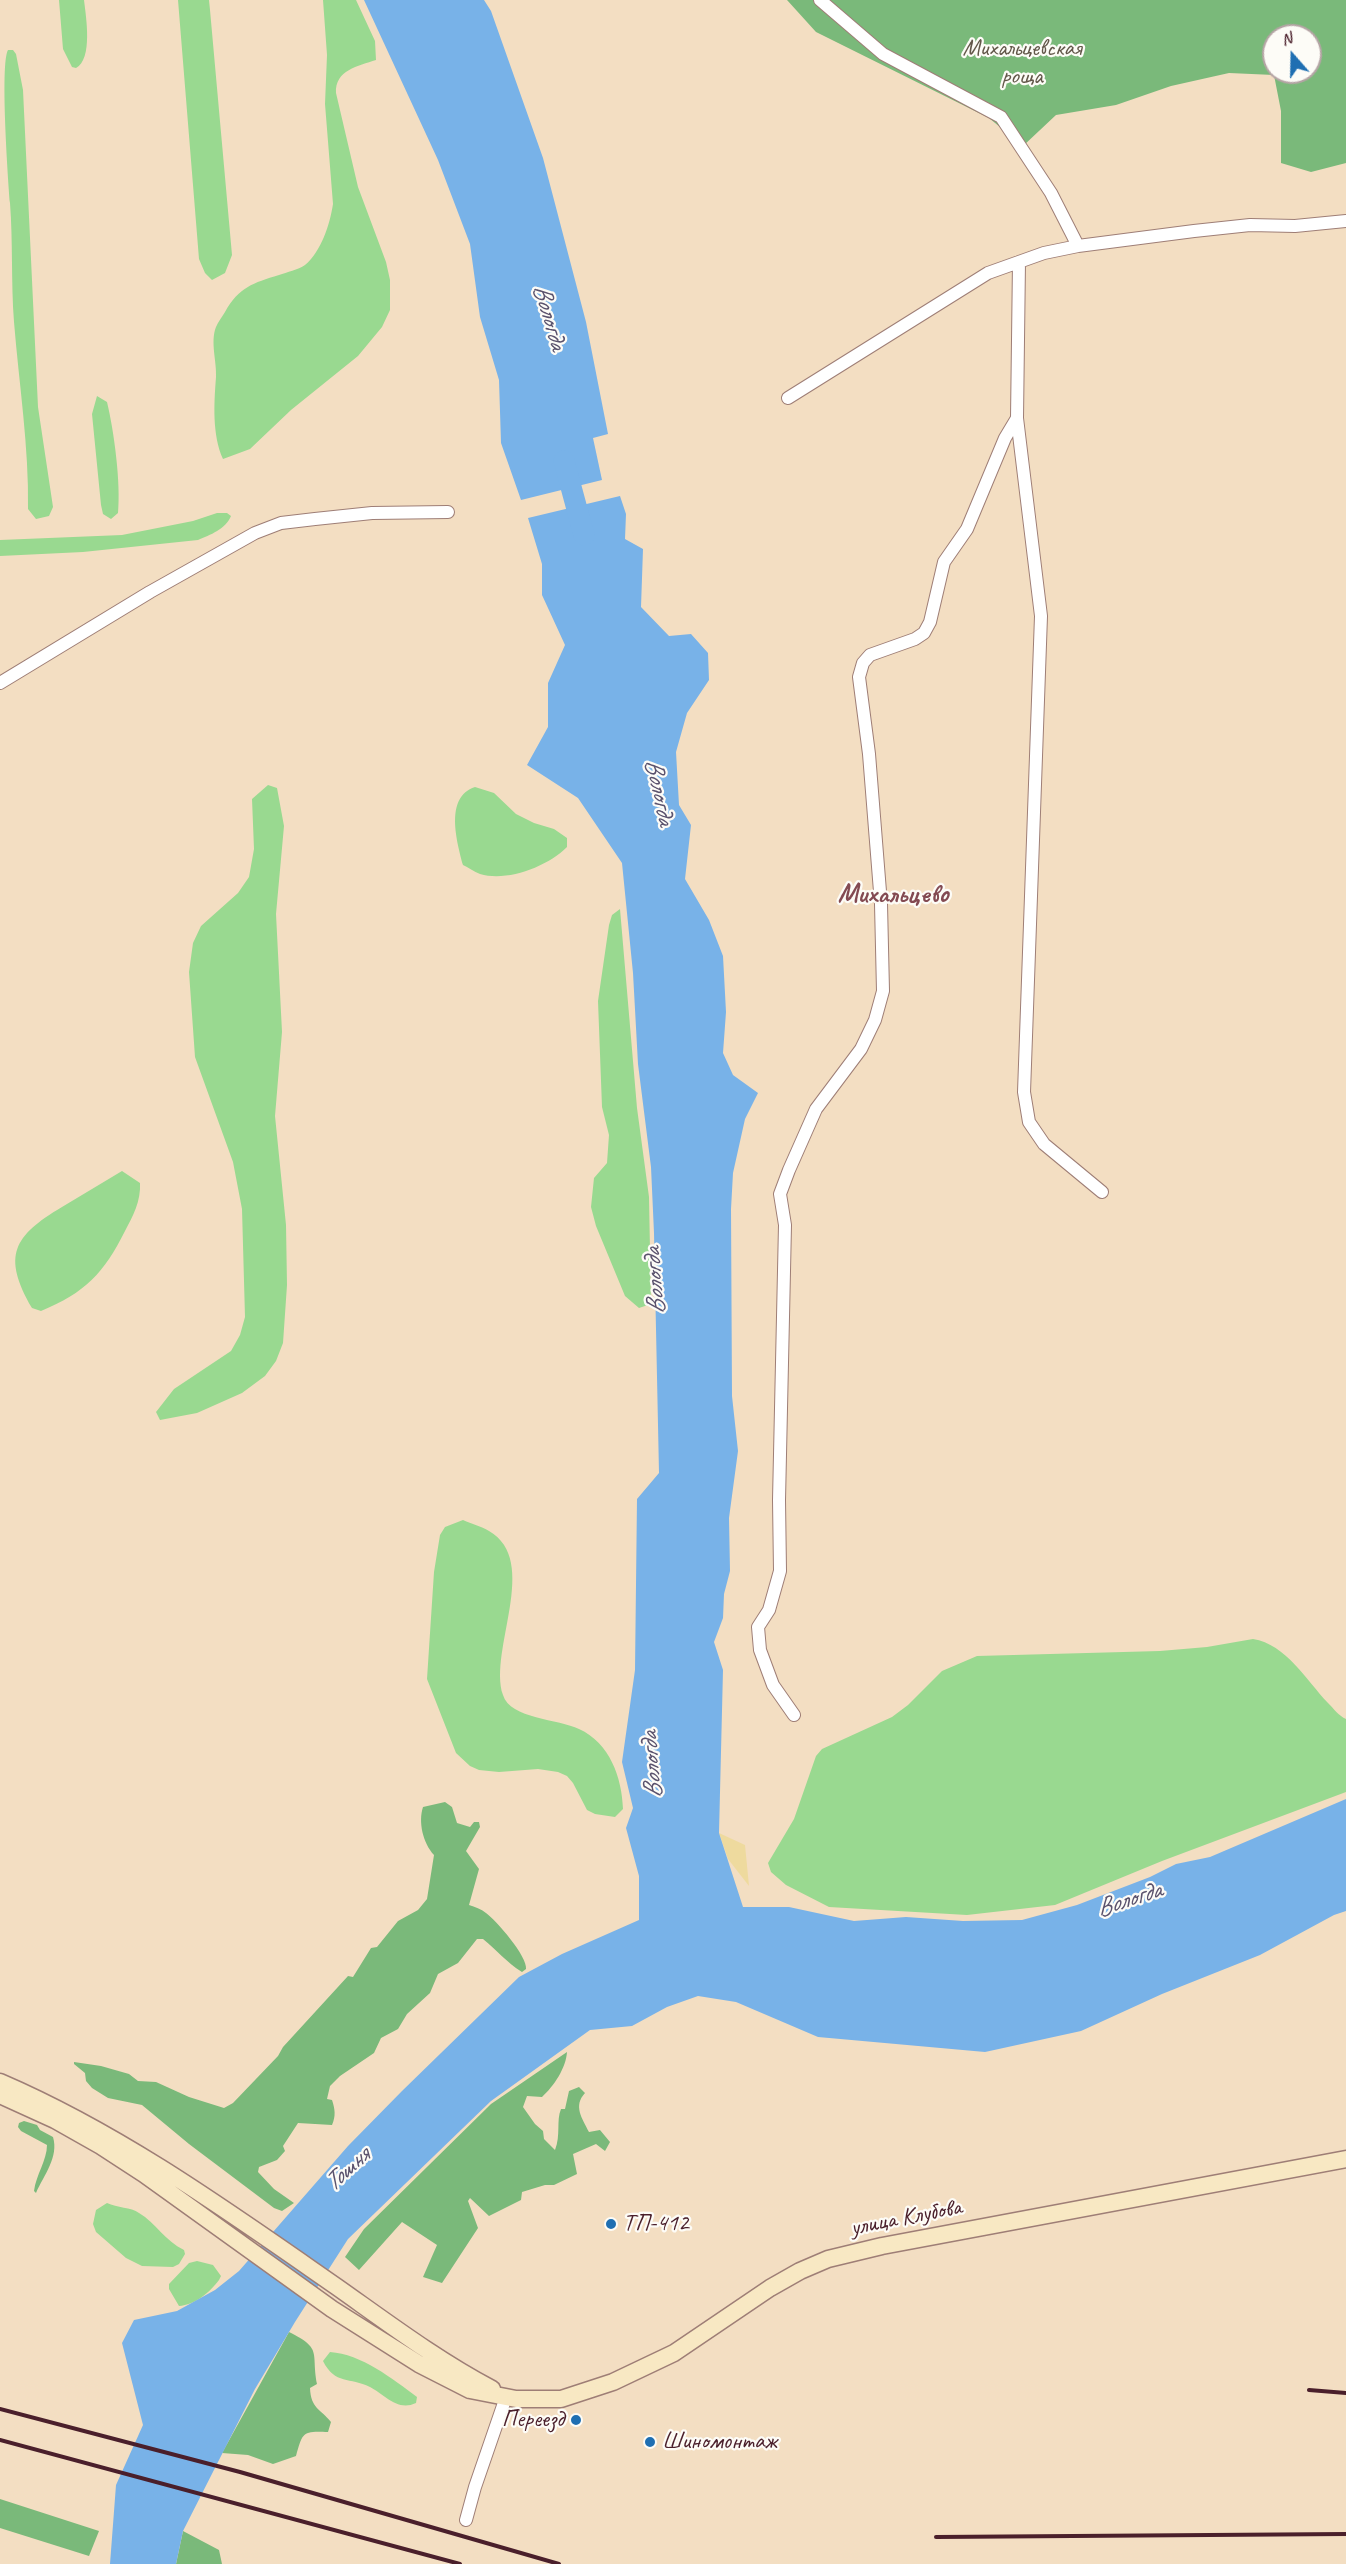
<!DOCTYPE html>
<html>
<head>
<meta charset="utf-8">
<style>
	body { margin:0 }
	#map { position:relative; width:1346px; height:2564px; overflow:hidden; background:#f3dec2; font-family:Caveat,sans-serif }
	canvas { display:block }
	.north { position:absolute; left:1262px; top:24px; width:60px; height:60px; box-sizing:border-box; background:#fdfcf7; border:2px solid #b5a4a5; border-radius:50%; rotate:340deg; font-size:16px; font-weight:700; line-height:24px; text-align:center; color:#4a1f2b }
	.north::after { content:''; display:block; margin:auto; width:21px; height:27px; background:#1f6fb2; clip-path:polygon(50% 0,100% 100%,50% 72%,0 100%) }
</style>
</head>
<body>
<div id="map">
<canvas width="1346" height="2564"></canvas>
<div class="north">N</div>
</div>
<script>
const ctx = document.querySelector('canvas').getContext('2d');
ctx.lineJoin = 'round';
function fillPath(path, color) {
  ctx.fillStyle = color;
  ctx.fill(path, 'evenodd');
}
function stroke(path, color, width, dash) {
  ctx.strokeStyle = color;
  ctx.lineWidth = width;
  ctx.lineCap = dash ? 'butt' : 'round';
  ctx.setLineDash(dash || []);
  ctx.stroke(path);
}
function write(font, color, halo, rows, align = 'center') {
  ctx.font = font + ' Caveat,sans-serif';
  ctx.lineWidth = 4.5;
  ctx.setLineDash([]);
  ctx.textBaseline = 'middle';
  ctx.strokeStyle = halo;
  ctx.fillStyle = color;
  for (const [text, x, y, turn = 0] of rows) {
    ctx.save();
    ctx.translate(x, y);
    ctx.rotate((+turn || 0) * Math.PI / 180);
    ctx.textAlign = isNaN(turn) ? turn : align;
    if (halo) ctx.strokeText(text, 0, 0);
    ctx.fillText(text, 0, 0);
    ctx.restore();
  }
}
fillPath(new Path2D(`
	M59,0H84C86,17 93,59 76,68L72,67L63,49Z
	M178,0H209L210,10L232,255L225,273L212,280L205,273L199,259Z
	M323,0H356L375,41L376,60C358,66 335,70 336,93L358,187L386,262L390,280V310L382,327L358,356L291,410L250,449L223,459C212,435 214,403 216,377C217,362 210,342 216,327C218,322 222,317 225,312C239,287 253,283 279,275C287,272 298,270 305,265C321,252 330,224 333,204L325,104L327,55Z
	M8,50H13L16,54L23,90L38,407L53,507L49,516L36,519L28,509C29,447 19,384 14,322C11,282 13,242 10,203C8,177 0,64 8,50Z
	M97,396L107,402C114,431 121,483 118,513L111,519L103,514L101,505L92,414Z
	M217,513H227L231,516C226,529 210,535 198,540L83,552L0,556V540L122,535L193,521Z
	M268,785L277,788L284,826L276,914L282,1032L275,1116L286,1225L287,1285L283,1343L276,1361L265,1376L242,1393L197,1413L160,1420L156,1412L174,1389L231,1351L240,1335L245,1317L242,1209L233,1162L195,1057L189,972L193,943L201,926L238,893L249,877L254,849L252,799Z
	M475,787L494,793L516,814L534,823L554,829L567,838V847C547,867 507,882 480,874C474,872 468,867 463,865C457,842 444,797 475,787Z
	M620,909L637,1108L649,1197L651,1304L639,1308L625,1296L596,1226L591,1207L594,1178L607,1163L609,1135L602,1107L598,1001L609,925L612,915Z
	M122,1171L140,1183C141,1201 133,1216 125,1231C104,1273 85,1293 41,1311L32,1308C2,1256 13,1236 62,1207C82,1195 102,1183 122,1171Z
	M463,1520C472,1524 481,1526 489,1531C541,1561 488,1650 503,1695C510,1719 559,1719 579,1729C610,1743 622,1778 623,1809L615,1817L595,1814L587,1810L573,1783L567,1776L558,1772L538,1769L499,1772L479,1770L470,1766L456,1753L427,1679L434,1572L440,1535L445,1527Z
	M1253,1639C1286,1644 1307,1681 1328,1703C1334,1709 1339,1716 1346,1719V1792L1162,1861L1055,1905L967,1915L829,1907L786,1885L771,1872L768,1863L794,1819L816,1756L822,1749L892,1717L908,1705L942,1671L977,1656L1160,1651L1207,1647Z
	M107,2203C117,2208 131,2207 139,2213C156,2223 165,2241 184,2250L185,2254L179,2264L173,2267L142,2266L126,2258L96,2232L93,2224L96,2210Z
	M197,2261L213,2265L221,2276L219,2280C210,2292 195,2305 179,2306L169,2289V2284L189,2263Z
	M330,2352C361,2354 393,2379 417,2397L416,2403C397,2412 384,2394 370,2387C350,2377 335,2385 323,2361Z`), '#99d990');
fillPath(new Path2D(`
	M787,0H1346V163L1311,172L1281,163V111L1274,75L1229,73L1171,86L1116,105L1056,115L1023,146L989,118L816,32ZM1274,36H1310V72H1274Z
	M445,1802L452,1807L457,1823L470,1827L474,1822H479L480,1827L466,1851L479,1869L469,1905C475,1907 481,1909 486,1913C496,1920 528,1957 526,1969L522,1972C506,1962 497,1950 483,1939H477L458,1963L438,1974L430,1993L407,2014L398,2029L381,2038L374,2053L340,2076L330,2086L327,2099L332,2100C335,2109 336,2116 332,2125L298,2123L283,2146L285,2151L277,2160L259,2167L258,2172L274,2189L294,2203L282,2211L274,2208L189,2144L142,2105L108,2098L92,2088L86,2081L85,2073L74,2064V2062L101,2066L129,2074L138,2081L156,2082L189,2097L224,2108L233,2103L278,2056L283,2047L348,1976L353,1977L371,1948L377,1947L398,1921L418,1910L427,1899L434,1855C423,1843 418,1822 423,1807Z
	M567,2052C566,2068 554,2086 542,2097L527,2096L523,2107L535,2124L543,2131L544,2139L555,2150C561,2135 556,2121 561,2109H565L569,2091L579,2087L585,2093C573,2106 582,2118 589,2132L600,2130L610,2142L605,2151L596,2144L573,2154L577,2174L554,2185H545L522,2192L521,2200L489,2216L470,2198L468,2201L478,2228L442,2283L423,2277L437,2245L402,2222L359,2270L345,2257L364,2229L491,2104Z
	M24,2121L37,2125L40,2130L53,2137C59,2157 44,2175 36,2193L34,2191C36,2175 47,2160 47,2145L21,2131L18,2127L19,2123Z
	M289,2332C323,2349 311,2352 317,2384L310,2388C311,2409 320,2408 331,2422L328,2432C302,2431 303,2432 296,2456L273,2464L248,2455L222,2453Z
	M0,2499L99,2531L89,2556L0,2528Z
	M183,2531L219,2550L222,2564H176Z`), '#7ab97a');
fillPath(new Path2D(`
	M719,1833L745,1845L749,1886L728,1859Z`), '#eeda9e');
fillPath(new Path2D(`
	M364,0H484L491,11L543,158L586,322L608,434L593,438L602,480L521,500L501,443L499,380L480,317L470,244L438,160Z
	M620,496L626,514L625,539L643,549L641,607L669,636L691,634L708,653L709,680L687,713L676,752L679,805L691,825L685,879L709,920L723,956L726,1012L723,1053L733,1075L758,1093L745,1119L733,1173L731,1209L732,1396L738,1451L729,1518L730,1571L724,1594L723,1618L714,1642L723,1670L719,1833L743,1907H789L854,1921L906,1917L963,1921L1022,1920L1077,1905L1150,1877L1176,1864L1210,1857L1346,1799V1911L1334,1915L1260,1955L1162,1994L1081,2031L985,2052L818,2037L736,2002L698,1996L667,2007L632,2026L590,2030L491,2101L348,2239L295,2322L255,2389L183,2531L176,2564H110L116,2485L143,2425L122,2343L134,2320L177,2311L215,2290L239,2271L348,2146L402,2091L519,1977L562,1954L639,1920V1876L626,1828L633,1808L622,1762L635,1670L637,1499L659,1473L654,1233L651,1167L638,1064L633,973L622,863L578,798L527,765L548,727V683L565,645L542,595V564L528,518Z`), '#78b2e8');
stroke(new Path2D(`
	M564,461L584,535`), '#78b2e8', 21);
const street = new Path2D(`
	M820,0L883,54L1001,117L1051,193L1078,246
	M1019,262L1017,418L1041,616L1024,1092L1029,1122L1044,1144L1102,1192
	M788,398L988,273L1044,253L1078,246L1194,231L1250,225L1295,226L1346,221
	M0,683L150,592L255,533L281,523L315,519L372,513L448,512
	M794,1715L773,1685L760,1650L758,1627L769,1610L780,1571L779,1500L785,1225L780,1194L789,1170L816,1109L861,1049L875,1020L883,991L881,904L869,754L859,677L863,663L870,655L915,639L924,633L930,622L944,562L967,529L1005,438L1017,418
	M466,2520L475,2487L506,2397`);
const secondary = new Path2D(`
	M0,2082C121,2134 229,2212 337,2287C388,2323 437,2360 492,2389
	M0,2095L55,2120L101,2146L144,2174L332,2309L419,2364L470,2390L516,2399H561L613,2382L674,2353L770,2288L800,2271L828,2259L882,2246L1346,2159`);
stroke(street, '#9e7e76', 14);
stroke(secondary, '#9e7e76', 19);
stroke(street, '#fff', 12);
stroke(secondary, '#f8e8c3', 16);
stroke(new Path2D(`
	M1309,2390L1346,2393
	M0,2409L240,2472L559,2564
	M0,2440L460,2564
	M936,2537L1346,2534`), '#4a1f2b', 4);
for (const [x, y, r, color] of [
	[611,2224,6,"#1f6fb2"],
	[576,2420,6,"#1f6fb2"],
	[650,2442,6,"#1f6fb2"]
]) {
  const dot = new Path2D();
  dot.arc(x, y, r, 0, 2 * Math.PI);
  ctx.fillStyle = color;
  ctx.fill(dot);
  stroke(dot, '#fdfcf7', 2);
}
write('24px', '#625749', '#fdfcf7', [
	["Михальцевская",1022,49],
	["роща",1022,77]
]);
write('24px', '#4a1f2b', '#fdfcf7', [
	["улица Клубова",906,2218,-11]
]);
write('24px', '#4a1f2b', '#fdfcf7', [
	["ТП-412",623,2224],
	["Переезд",564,2420,"right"],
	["Шиномонтаж",662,2442]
], 'left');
write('italic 26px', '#5a526d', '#fdfcf7', [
	["Вологда",549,317,74],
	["Вологда",659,792,78],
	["Вологда",655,1281,-94],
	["Вологда",652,1765,-94],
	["Вологда",1129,1900,-18],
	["Тошня",347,2170,-42]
]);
write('bold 27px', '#834a52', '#fdfcf7', [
	["Михальцево",893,895]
]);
</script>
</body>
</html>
